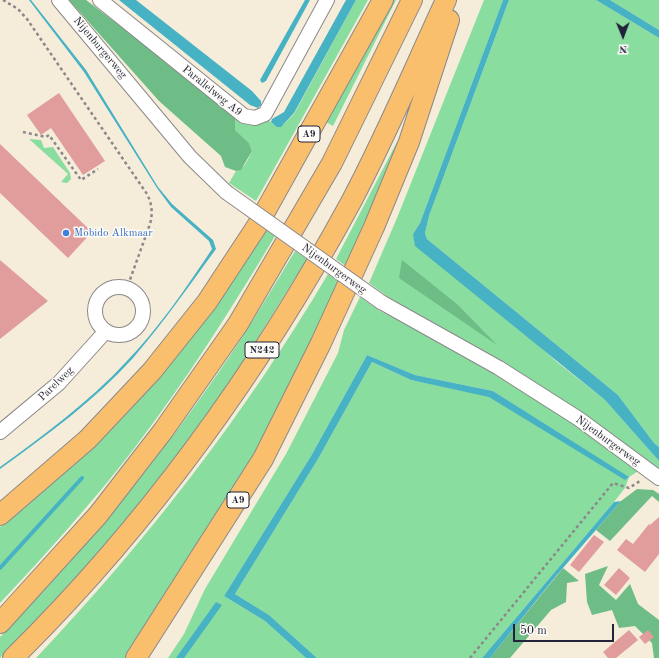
<!DOCTYPE html>
<html>
<head>
<meta charset="utf-8">
<style>
	body { margin:0 }
	#map { position:relative; width:659px; height:658px; overflow:hidden; background:#f5edda; font-family:"Old Standard TT",serif }
	canvas { display:block }
	.north { position:absolute; left:603px; top:16px; width:40px; height:40px; -webkit-text-stroke:3px #fdfcf7; paint-order:stroke; rotate:179deg; font-size:11px; font-weight:700; line-height:16px; text-align:center; color:#22223b }
	.north::after { content:''; display:block; margin:auto; width:14px; height:18px; background:#22223b; clip-path:polygon(50% 0,100% 100%,50% 72%,0 100%) }
	.scale { position:absolute; left:513px; top:624px; width:101px; height:18px; box-sizing:border-box; border:2px solid #22223b; border-top:0; padding-left:5px; font-size:12px; line-height:14px; white-space:nowrap; color:#22223b; -webkit-text-stroke:3px #fdfcf7; paint-order:stroke }
</style>
</head>
<body>
<div id="map">
<canvas width="659" height="658"></canvas>
<div class="north">N</div>
<div class="scale">50 m</div>
</div>
<script>
const ctx = document.querySelector('canvas').getContext('2d');
ctx.lineJoin = 'round';
function fillPath(path, color) {
  ctx.fillStyle = color;
  ctx.fill(path, 'evenodd');
}
function stroke(path, color, width, dash) {
  ctx.strokeStyle = color;
  ctx.lineWidth = width;
  ctx.lineCap = dash ? 'butt' : 'round';
  ctx.setLineDash(dash || []);
  ctx.stroke(path);
}
function write(font, color, halo, rows, align = 'center') {
  ctx.font = font + ' "Old Standard TT",serif';
  ctx.lineWidth = 3;
  ctx.setLineDash([]);
  ctx.textBaseline = 'middle';
  ctx.strokeStyle = halo;
  ctx.fillStyle = color;
  for (const [text, x, y, turn = 0] of rows) {
    ctx.save();
    ctx.translate(x, y);
    ctx.rotate((+turn || 0) * Math.PI / 180);
    ctx.textAlign = isNaN(turn) ? turn : align;
    if (halo) ctx.strokeText(text, 0, 0);
    ctx.fillText(text, 0, 0);
    ctx.restore();
  }
}
fillPath(new Path2D(`
	M356,0H368L256,201L229,183L236,171C245,169 248,159 252,151L249,143L235,130V118L238,115C250,127 252,124 267,119L275,125H283L294,114Z
	M392,0H396L333,126L326,122Z
	M484,0H503L420,223L413,234L557,362L605,400L659,461V471L395,302L369,283L397,218Z
	M509,0H596L659,38V447L654,443L618,395L427,239L425,233L429,216Z
	M610,0H659V30Z
	M29,139L41,140L44,148L53,147L70,173L71,179L67,183L61,182L68,174Z
	M397,142L399,143L347,267L336,259Z
	M264,228L275,236C231,310 185,382 133,450C92,503 46,554 0,603V527L31,499Z
	M295,251L307,259L234,376L158,481L81,573L0,658V637C90,545 172,444 243,336C261,308 278,279 295,251Z
	M328,274L341,283L270,426L245,470L126,658H36C147,541 246,413 328,274Z
	M360,297L380,311L447,343L591,433L640,470L629,477L625,488L614,502L482,658H317L269,615L235,594L318,459L372,362L411,380L489,396L625,479L628,477L493,391L415,375L367,355L311,456L224,596L265,621L306,658H168L184,634L205,589L286,454L338,353L344,330Z`), '#89dd9f');
fillPath(new Path2D(`
	M69,0H86L174,67L235,118V130L249,143L252,151L241,170L236,171L225,167L221,156L159,101Z
	M402,260L458,305L497,345L399,278Z
	M637,489L653,490L659,494V502L652,496L610,541L596,530L621,501Z
	M608,566L599,585L616,600L630,584L638,604L659,620V658H654L652,643L635,626L619,628L612,610L592,615L587,602L585,574Z
	M563,568L579,581L567,583L566,602L551,610L510,658H490Z`), '#6ebc86');
fillPath(new Path2D(`
	M29,0H31L86,70L158,187L172,204L213,240L216,249C189,286 163,323 133,358C94,401 47,435 0,469V467C44,435 89,402 126,362C159,328 186,288 212,249L209,241L171,207L157,188L84,72Z
	M119,0H136L252,91L261,101V105L258,108L250,105Z
	M305,0H310L266,81L262,83L260,80Z
	M346,0H356L294,113L281,127H277L271,122L272,119L284,112Z
	M503,0H509L429,216L425,233L427,239L618,395L654,443L659,447V461L605,400L415,246L413,234L420,223Z
	M596,0H610L659,30V38Z
	M367,355L415,375L493,391L629,477L625,480L489,397L411,380L372,362L318,459L235,594L269,615L317,658H306L265,621L224,596L311,456Z
	M621,501L556,576L490,658H482L614,502Z
	M216,602L222,605L184,658H176Z`), '#46b2c4');
stroke(new Path2D(`
	M0,568L82,478`), '#46b2c4', 4);
fillPath(new Path2D(`
	M59,93L105,161L83,175L51,128L41,135L27,115Z
	M0,144L92,232L68,258L0,193Z
	M0,260L48,301L0,339Z
	M659,517V554L645,572L617,550L626,539L633,544L649,524L650,525Z
	M594,535L604,542L579,572L570,565Z
	M619,568L630,578L616,595L604,585Z
	M629,630L638,640L616,658H608L603,652Z
	M648,630L654,637L645,644L639,637Z`), '#e09d9b');
const minor = new Path2D(`
	M59,0L190,157L226,192
	M100,0L244,116L255,118L265,114L327,0
	M95 311a24 24 0 1 1 48 0a24 24 0 1 1-48 0Z
	M381,302L499,368L579,419L659,478
	M0,432L59,383L106,331`);
const highway = new Path2D(`
	M0,515L88,439L152,371L207,302L257,226L383,0
	M0,623L98,515L163,431L238,324L332,163L412,0
	M13,658C148,525 261,368 351,202C386,136 415,67 446,0
	M136,658L263,459L321,343L374,227L409,142L449,20`);
stroke(minor, '#8c888a', 16);
stroke(highway, '#8c888a', 22);
stroke(new Path2D(`
	M3,0L18,9L27,19L147,194C152,204 153,213 150,224L127,288
	M23,132L46,137L49,135L81,180L98,169
	M470,658L613,483L629,488L640,481`), '#8c888a', 2.5, [3, 3]);
stroke(minor, '#fff', 14);
stroke(highway, '#f9bf6d', 20);
const minorBridge = new Path2D(`
	M226,192L381,302`);
stroke(minorBridge, '#8c888a', 16, []);
stroke(minorBridge, '#fff', 14);
for (const [x, y, r, color] of [
	[66,233,4,"#3f7fe0"]
]) {
  const dot = new Path2D();
  dot.arc(x, y, r, 0, 2 * Math.PI);
  ctx.fillStyle = color;
  ctx.fill(dot);
  stroke(dot, '#fdfcf7', 1.5);
}
for (const [x, y, w] of [
	[309,134,22],
	[262,350,34],
	[238,500,22]
]) {
  const box = new Path2D();
  box.roundRect(x - w / 2, y - 8, w, 16, 3);
  ctx.fillStyle = '#fdfcf7';
  ctx.fill(box);
  stroke(box, '#22223b', 1);
}
write('bold 10px', '#22223b', null, [
	["A9",309,134],
	["N242",262,350],
	["A9",238,500]
]);
write('11px', '#22223b', '#fdfcf7', [
	["Nijenburgerweg",100,48,50],
	["Parallelweg A9",212,91,39],
	["Nijenburgerweg",334,269,36],
	["Parelweg",56,384,-44],
	["Nijenburgerweg",608,441,36]
]);
write('11px', '#366cbe', '#fdfcf7', [
	["Mobido Alkmaar",74,233]
], 'left');
</script>
</body>
</html>
